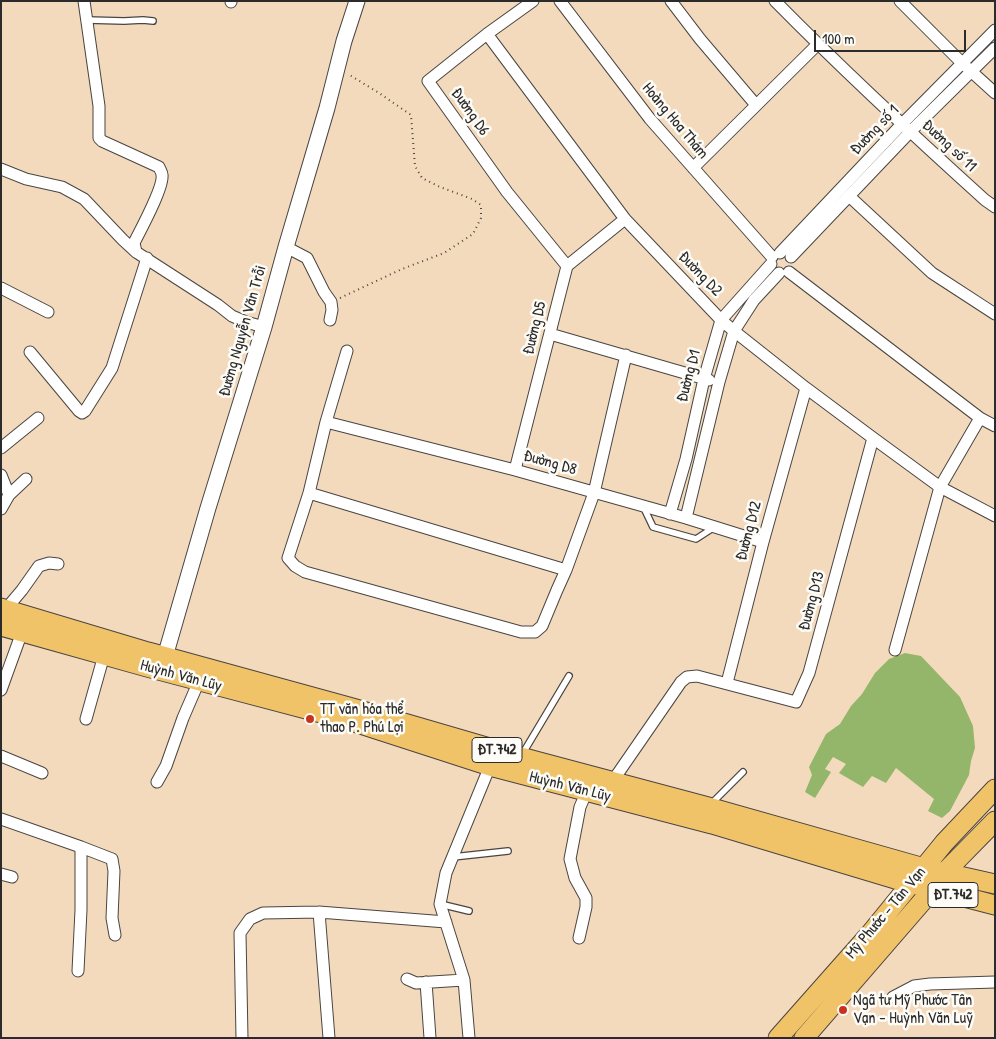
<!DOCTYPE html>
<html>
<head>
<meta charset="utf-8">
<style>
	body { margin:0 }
	#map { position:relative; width:996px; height:1039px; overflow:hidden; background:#f4dabd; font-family:"Patrick Hand",sans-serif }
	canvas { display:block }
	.frame { position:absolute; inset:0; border:2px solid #2b2b2b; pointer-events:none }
	.scale { position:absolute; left:814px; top:30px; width:152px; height:22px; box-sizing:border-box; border:2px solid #2b2b2b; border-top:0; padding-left:6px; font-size:15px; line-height:18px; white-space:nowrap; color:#2b2b2b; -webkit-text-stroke:4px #fdfcf7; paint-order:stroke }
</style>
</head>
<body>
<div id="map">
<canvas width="996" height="1039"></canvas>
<div class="frame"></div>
<div class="scale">100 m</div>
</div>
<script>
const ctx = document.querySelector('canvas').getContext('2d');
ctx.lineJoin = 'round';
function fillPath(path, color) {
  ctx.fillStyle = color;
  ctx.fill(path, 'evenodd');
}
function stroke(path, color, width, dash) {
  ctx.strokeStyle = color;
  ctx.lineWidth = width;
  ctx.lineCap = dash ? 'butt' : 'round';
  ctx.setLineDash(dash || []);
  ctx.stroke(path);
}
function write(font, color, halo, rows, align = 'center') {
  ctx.font = font + ' "Patrick Hand",sans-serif';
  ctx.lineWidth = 5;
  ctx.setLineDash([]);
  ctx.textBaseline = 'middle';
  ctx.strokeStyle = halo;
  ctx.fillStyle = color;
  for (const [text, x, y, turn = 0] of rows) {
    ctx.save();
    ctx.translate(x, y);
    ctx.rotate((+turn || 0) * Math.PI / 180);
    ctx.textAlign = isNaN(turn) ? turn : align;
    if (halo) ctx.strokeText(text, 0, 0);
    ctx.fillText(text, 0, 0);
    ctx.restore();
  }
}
fillPath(new Path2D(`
	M905,653L921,656L960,697L973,726L975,748L971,761L969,775L950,811L942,818L928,811L934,799L896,768L886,783L872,776L863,787L839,773L846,764L833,757L825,769L831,772L815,798L805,792L812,775L809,767L826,734L840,724L851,706L862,694L875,673L889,659Z`), '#93b66a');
const service = new Path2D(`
	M87,20L124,21L143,20L153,21
	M643,506L653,527L696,539L713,528
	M523,753L569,676
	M711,804L743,772
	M453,857L508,851
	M440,904L469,911`);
const minor = new Path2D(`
	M84,1L99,106V138L102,141L159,167C160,170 162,172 162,175C164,187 140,231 134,243L136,252
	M533,1L487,34L428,81L507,192L567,266
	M560,1L650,119L772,257
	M671,1L700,39L756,105
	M775,1C843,70 914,136 985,200L995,207
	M900,1L962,63L995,93
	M231,2V1
	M487,34L625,219L721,320L734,331L806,388L873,438L940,487L995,516
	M693,168L818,44
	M1,169L26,179L62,187L84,199L123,240L136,252L218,305L232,316L246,322L264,327
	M849,196L932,273L995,314
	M286,247L307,258L324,292L331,302L332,310L330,320
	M780,253L902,124L995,30
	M791,257L910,132L995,48
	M789,272L980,418L995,426
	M1,288L48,312
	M550,334L709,380
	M347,351L326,422L309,493L288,558L295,566L305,572L521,632H535L542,626L557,590L566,570L594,493L626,355
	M30,352L79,411L82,413L85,411L112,368L147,258
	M326,422L515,470L686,518L763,542
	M1,448L38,418
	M515,470L567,266L625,219
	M1,475L9,495
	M309,493L566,570
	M1,509L9,495L26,479
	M670,514L686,459L704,379L721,320L771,264
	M686,518L719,382L734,331L754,300L779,273
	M6,609L22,590L39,566L49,563L58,564
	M895,650L940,487L980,418
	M727,683L763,542L806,388
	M1,690L22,632
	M86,719L104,655
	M1,756L42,773
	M157,782L166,766L183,718L199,681
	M612,782L681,682L687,677L697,676L796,702L809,673L873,438
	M1,819L81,847V910L78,971
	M81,847L112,859L114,871L112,918L115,935
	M1,874L12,877
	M319,912L329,1038
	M579,938L586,907V898L575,878L570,859L580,807L587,791
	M407,979L416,983L464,980
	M426,982L430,1038
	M893,997L914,986L930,984L995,982
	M242,1038L240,933L250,919L263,913L319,912L446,922
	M469,1038L464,980L440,904L446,873L490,766`);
const tertiary = new Path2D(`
	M162,667L208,508L264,327L286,247L327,108L344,41L357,1`);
const primary = new Path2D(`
	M1,608L148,652L352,708L521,757L708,807L924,868L995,884
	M1,626L147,667L348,720L490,766L712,824L895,879L995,905
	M778,1038L870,934L944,843L995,789
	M804,1038L933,889L945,872L995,821`);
stroke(service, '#494541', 8);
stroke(minor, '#494541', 13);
stroke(tertiary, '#494541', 17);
stroke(primary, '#494541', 21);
stroke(new Path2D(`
	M340,298L402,269L444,253L473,234L481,218V205L472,199L440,187L422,178L415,166L411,115L379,93L348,74`), '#494541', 2, [1, 4]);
stroke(service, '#fff', 5.5);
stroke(minor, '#fff', 11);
stroke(tertiary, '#fff', 15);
stroke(primary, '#f1c369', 19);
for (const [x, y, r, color] of [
	[310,719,5,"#c8321e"],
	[843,1010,5,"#c8321e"]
]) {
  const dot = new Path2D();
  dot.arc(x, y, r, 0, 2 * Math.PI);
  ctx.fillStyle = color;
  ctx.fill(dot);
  stroke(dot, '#fdfcf7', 2);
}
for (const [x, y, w] of [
	[497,750,50],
	[953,895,50]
]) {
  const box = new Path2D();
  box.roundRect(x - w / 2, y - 12.5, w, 25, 4);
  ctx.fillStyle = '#fdfcf7';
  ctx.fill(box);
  stroke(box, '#2b2b2b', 1);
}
write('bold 15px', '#2b2b2b', null, [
	["ĐT.742",497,750],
	["ĐT.742",953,895]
]);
write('16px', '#2b2b2b', '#fdfcf7', [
	["Đường D6",470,112,55],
	["Hoàng Hoa Thám",675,121,50],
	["Đường số 1",875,130,-46],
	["Đường số 11",949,146,43],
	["Đường D2",700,274,46],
	["Đường D5",535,328,-76],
	["Đường Nguyễn Văn Trỗi",243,331,-74],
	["Đường D1",689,376,-75],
	["Đường D8",550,463,16],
	["Đường D12",749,531,-75],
	["Đường D13",812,601,-75],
	["Huỳnh Văn Lũy",181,676,15],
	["Huỳnh Văn Lũy",570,787,14],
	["Mỹ Phước - Tân Vạn",886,913,-50]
]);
write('16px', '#2b2b2b', '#fdfcf7', [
	["TT văn hóa thể",320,710],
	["thao P. Phú Lợi",320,728],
	["Ngã tư Mỹ Phước Tân",853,1001],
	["Vạn - Huỳnh Văn Luỹ",853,1019]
], 'left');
</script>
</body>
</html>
